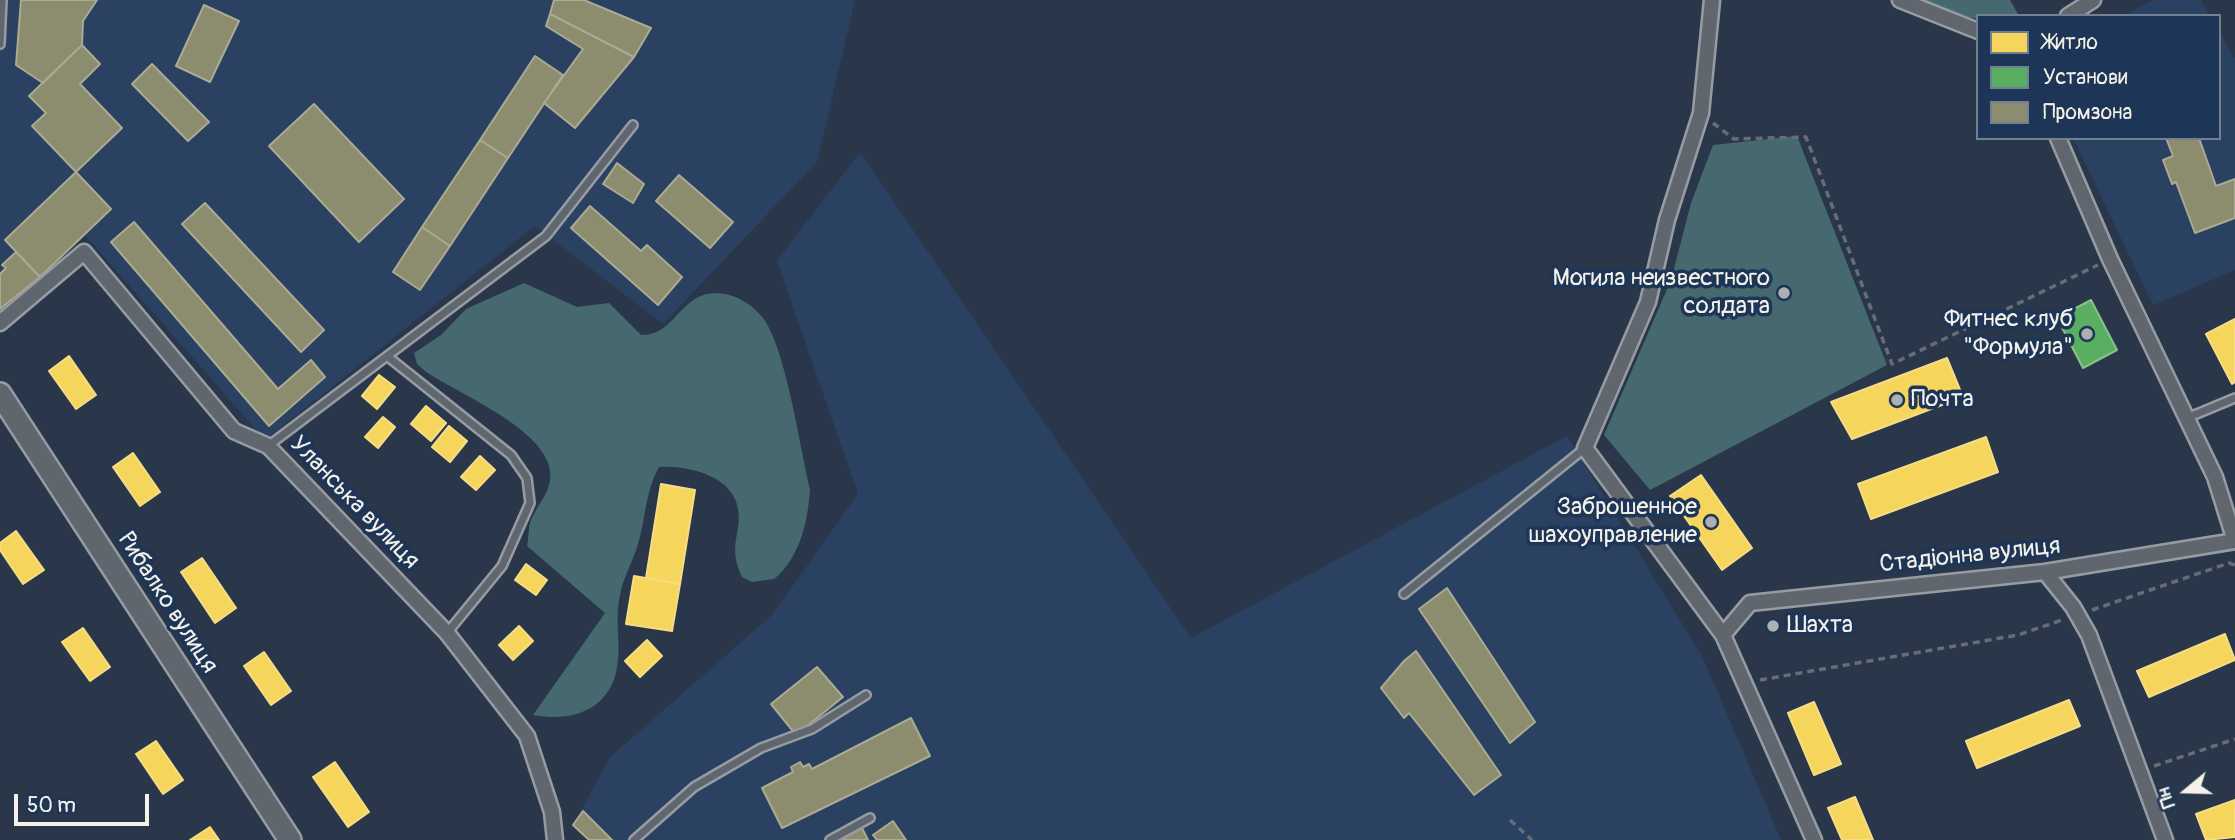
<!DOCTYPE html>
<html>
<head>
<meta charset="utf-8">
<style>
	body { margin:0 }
	#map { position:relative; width:2235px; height:840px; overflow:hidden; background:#2a374a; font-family:Pangolin,sans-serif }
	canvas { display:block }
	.legend { position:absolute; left:1976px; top:14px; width:245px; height:126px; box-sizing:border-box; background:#1d3557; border:2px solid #738091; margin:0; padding:9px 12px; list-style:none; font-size:21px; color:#f4f1e8 }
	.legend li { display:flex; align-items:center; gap:14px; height:35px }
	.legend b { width:35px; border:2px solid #738091 }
	.north { position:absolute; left:2151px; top:756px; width:70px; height:70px; -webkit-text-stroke:5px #1d3557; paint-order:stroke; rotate:251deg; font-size:19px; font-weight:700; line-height:28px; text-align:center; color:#f4f1e8 }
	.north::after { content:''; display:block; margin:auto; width:24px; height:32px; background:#f4f1e8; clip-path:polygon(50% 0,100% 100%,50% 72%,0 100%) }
	.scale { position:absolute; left:14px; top:794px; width:135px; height:32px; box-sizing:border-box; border:4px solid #f4f1e8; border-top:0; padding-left:9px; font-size:21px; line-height:24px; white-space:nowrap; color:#f4f1e8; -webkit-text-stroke:5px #1d3557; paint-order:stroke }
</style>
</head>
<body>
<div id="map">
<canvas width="2235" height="840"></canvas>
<ul class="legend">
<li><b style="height:19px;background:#f6d55c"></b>Житло</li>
<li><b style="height:19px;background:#5aae61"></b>Установи</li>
<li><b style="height:19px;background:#8c8c6e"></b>Промзона</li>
</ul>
<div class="north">Пн</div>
<div class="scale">50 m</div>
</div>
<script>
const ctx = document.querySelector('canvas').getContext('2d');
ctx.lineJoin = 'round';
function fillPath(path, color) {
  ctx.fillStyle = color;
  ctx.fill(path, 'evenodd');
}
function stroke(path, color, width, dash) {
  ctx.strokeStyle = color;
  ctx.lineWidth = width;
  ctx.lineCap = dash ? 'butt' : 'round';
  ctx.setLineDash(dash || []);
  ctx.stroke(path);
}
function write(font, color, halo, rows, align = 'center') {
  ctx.font = font + ' Pangolin,sans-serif';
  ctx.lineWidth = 7;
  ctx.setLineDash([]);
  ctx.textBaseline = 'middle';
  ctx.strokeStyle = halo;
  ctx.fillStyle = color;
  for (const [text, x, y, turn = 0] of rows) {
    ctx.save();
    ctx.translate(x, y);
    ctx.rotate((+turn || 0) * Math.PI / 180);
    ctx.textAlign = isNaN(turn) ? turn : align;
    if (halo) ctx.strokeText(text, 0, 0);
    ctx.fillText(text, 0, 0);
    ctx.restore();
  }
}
fillPath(new Path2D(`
	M0,0H855L817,162L663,324L535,226L265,440L85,235L0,310Z
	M2153,0H2201L2210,16H2124Z
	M2219,31L2235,58V270L2153,305L2073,138H2219Z
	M860,152L1191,638L1567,436L1702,656L1781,840H589L573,825L610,757L772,615L858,494L777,261Z`), '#2a4161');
fillPath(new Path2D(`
	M1890,0H2010L2019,16H1978V19L1906,7Z
	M1797,136L1887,365L1650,490L1604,435L1671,280L1691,203L1713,145Z
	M524,283L577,307L609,303L641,335C672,336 679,300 707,294C728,290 750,301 763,318C786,349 800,448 810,489C808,521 800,558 774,579L752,582L742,577C727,545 742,535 738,509C733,475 686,465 659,467C645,492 646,518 638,544C633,561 623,578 620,595C615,617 620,638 618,660C614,708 575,723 533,715L605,613L527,546C529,538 528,527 531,520C537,506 547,496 550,481C558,433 459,395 425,371L417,364L414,353L441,335L466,309Z`), '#45696f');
const homes = new Path2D(`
	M2235,319V382L2232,384L2206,334Z
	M69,356L96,395L76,409L49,371Z
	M1947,358L1963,397L1852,439L1831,402Z
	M379,375L395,387L377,409L362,396Z
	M426,406L446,423L431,441L411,424Z
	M383,417L395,427L378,448L365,437Z
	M449,426L467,441L450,462L432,447Z
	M1986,437L1998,472L1871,519L1858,484Z
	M133,453L160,492L140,506L113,467Z
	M480,456L495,470L476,490L461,477Z
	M1701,475L1752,548L1722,570L1670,496Z
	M661,484L695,490L680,584L646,578Z
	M16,531L44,570L23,584L0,550V543Z
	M202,558L236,608L215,623L181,572Z
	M526,564L547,580L536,595L515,580Z
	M634,576L680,584L672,631L626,624Z
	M519,626L533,641L513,660L499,645Z
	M83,628L110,667L90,681L62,642Z
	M2225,634L2235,660L2149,697L2137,671Z
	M647,640L662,656L640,677L625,661Z
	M264,652L291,691L271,705L244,666Z
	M2069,700L2080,726L1977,768L1966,741Z
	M1814,702L1841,764L1814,775L1788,713Z
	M156,741L183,780L163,794L136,754Z
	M335,762L369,812L348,827L313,777Z
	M1855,797L1873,840H1842L1828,808Z
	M2235,800V837L2206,840L2196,814Z
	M210,827L219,840H190Z`);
fillPath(homes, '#f6d55c');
stroke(homes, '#f5dd86', 2);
const public = new Path2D(`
	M2091,300L2117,350L2083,368L2057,318Z`);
fillPath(public, '#5aae61');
stroke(public, '#88c28a', 2);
const industry = new Path2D(`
	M21,0H97L83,21L82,45L43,83L16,65Z
	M554,0H584L651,28L634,57L550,14Z
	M204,5L239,21L210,82L176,66Z
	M550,14L634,57L575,128L544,103L583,49L546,26Z
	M82,45L100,64L80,84L122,128L76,172L32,126L46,113L29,96Z
	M535,56L563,75L508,158L480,140Z
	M152,64L209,122L188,141L132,84Z
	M314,104L404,199L359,242L269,146Z
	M2166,138H2199L2216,186L2235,179V218L2195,233L2176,182L2172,184L2163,160L2173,156Z
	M480,140L508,158L450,246L422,227Z
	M617,163L644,184L633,203L603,184Z
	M76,172L111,209L40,277L5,240Z
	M679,175L733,222L710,248L656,201Z
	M205,203L324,330L301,352L182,224Z
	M590,206L641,251L647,245L682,277L658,305L571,228Z
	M134,222L278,389L311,360L325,377L269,426L111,242Z
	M422,227L450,246L420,290L393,272Z
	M16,252L40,277L0,309V274L6,268L2,265Z
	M1447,588L1535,722L1510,743L1419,609Z
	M1416,651L1501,775L1474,795L1409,713L1404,718L1381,688L1404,661Z
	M817,667L843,697L796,735L771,704Z
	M911,718L930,756L782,828L762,788L793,772L791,767L800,762L803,767L809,764L812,769Z
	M583,811L612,840H589L573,825Z
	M893,821L906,840H877L873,835Z
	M862,828L868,840H840Z`);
fillPath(industry, '#8c8c6e');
stroke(industry, '#abaa93', 2);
const lane = new Path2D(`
	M0,44L2,0
	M387,356L511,455L527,478L530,503L502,566L447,633
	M2187,418L2235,398
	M268,446L546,236L633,125
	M1404,594L1585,448
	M634,840L694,787L761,748L812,729L866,695
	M830,840L870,818`);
const street = new Path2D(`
	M1712,0L1701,113L1667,220L1648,302L1585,448L1723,635L1814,840
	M1900,0L1978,31
	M2068,16L2093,0
	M0,323L84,252L234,431L268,446L447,633L527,736L552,812L555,840
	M2045,572L2073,607L2089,635L2165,840
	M1723,635L1750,603L2045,572L2235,541L2215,477L2110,259L2058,138`);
const secondary = new Path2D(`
	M0,394L290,840`);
stroke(lane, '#979ca3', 12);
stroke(street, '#979ca3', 19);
stroke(secondary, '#979ca3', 26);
stroke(new Path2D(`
	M1713,123L1734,139L1806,137L1892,364L2098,265
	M2092,610L2229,563L2235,565
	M1760,680L2018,635L2065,619
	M2154,766L2235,739
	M1510,820L1532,840`), '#666d76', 3.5, [7, 5]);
stroke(lane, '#60666e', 7);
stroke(street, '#60666e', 14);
stroke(secondary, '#60666e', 21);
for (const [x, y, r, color] of [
	[1784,293,7,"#adb0b1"],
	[2087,334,7,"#adb0b1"],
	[1897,400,7,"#adb0b1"],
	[1711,522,7,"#adb0b1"],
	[1773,626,7,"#adb0b1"]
]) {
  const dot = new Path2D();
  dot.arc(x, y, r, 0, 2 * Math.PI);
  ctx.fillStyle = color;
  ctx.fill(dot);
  stroke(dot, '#1d3557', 2.5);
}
write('24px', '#f4f1e8', '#1d3557', [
	["Могила неизвестного",1770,279],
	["солдата",1770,307],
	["Фитнес клуб",2073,320],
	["\"Формула\"",2073,348],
	["Почта",1911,400,"left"],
	["Заброшенное",1697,508],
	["шахоуправление",1697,536],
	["Шахта",1787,626,"left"]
], 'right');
write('24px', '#f4f1e8', '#1d3557', [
	["Уланська вулиця",354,503,46],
	["Стадіонна вулиця",1970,556,-6],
	["Рибалко вулиця",167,603,57]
]);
</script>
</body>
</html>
